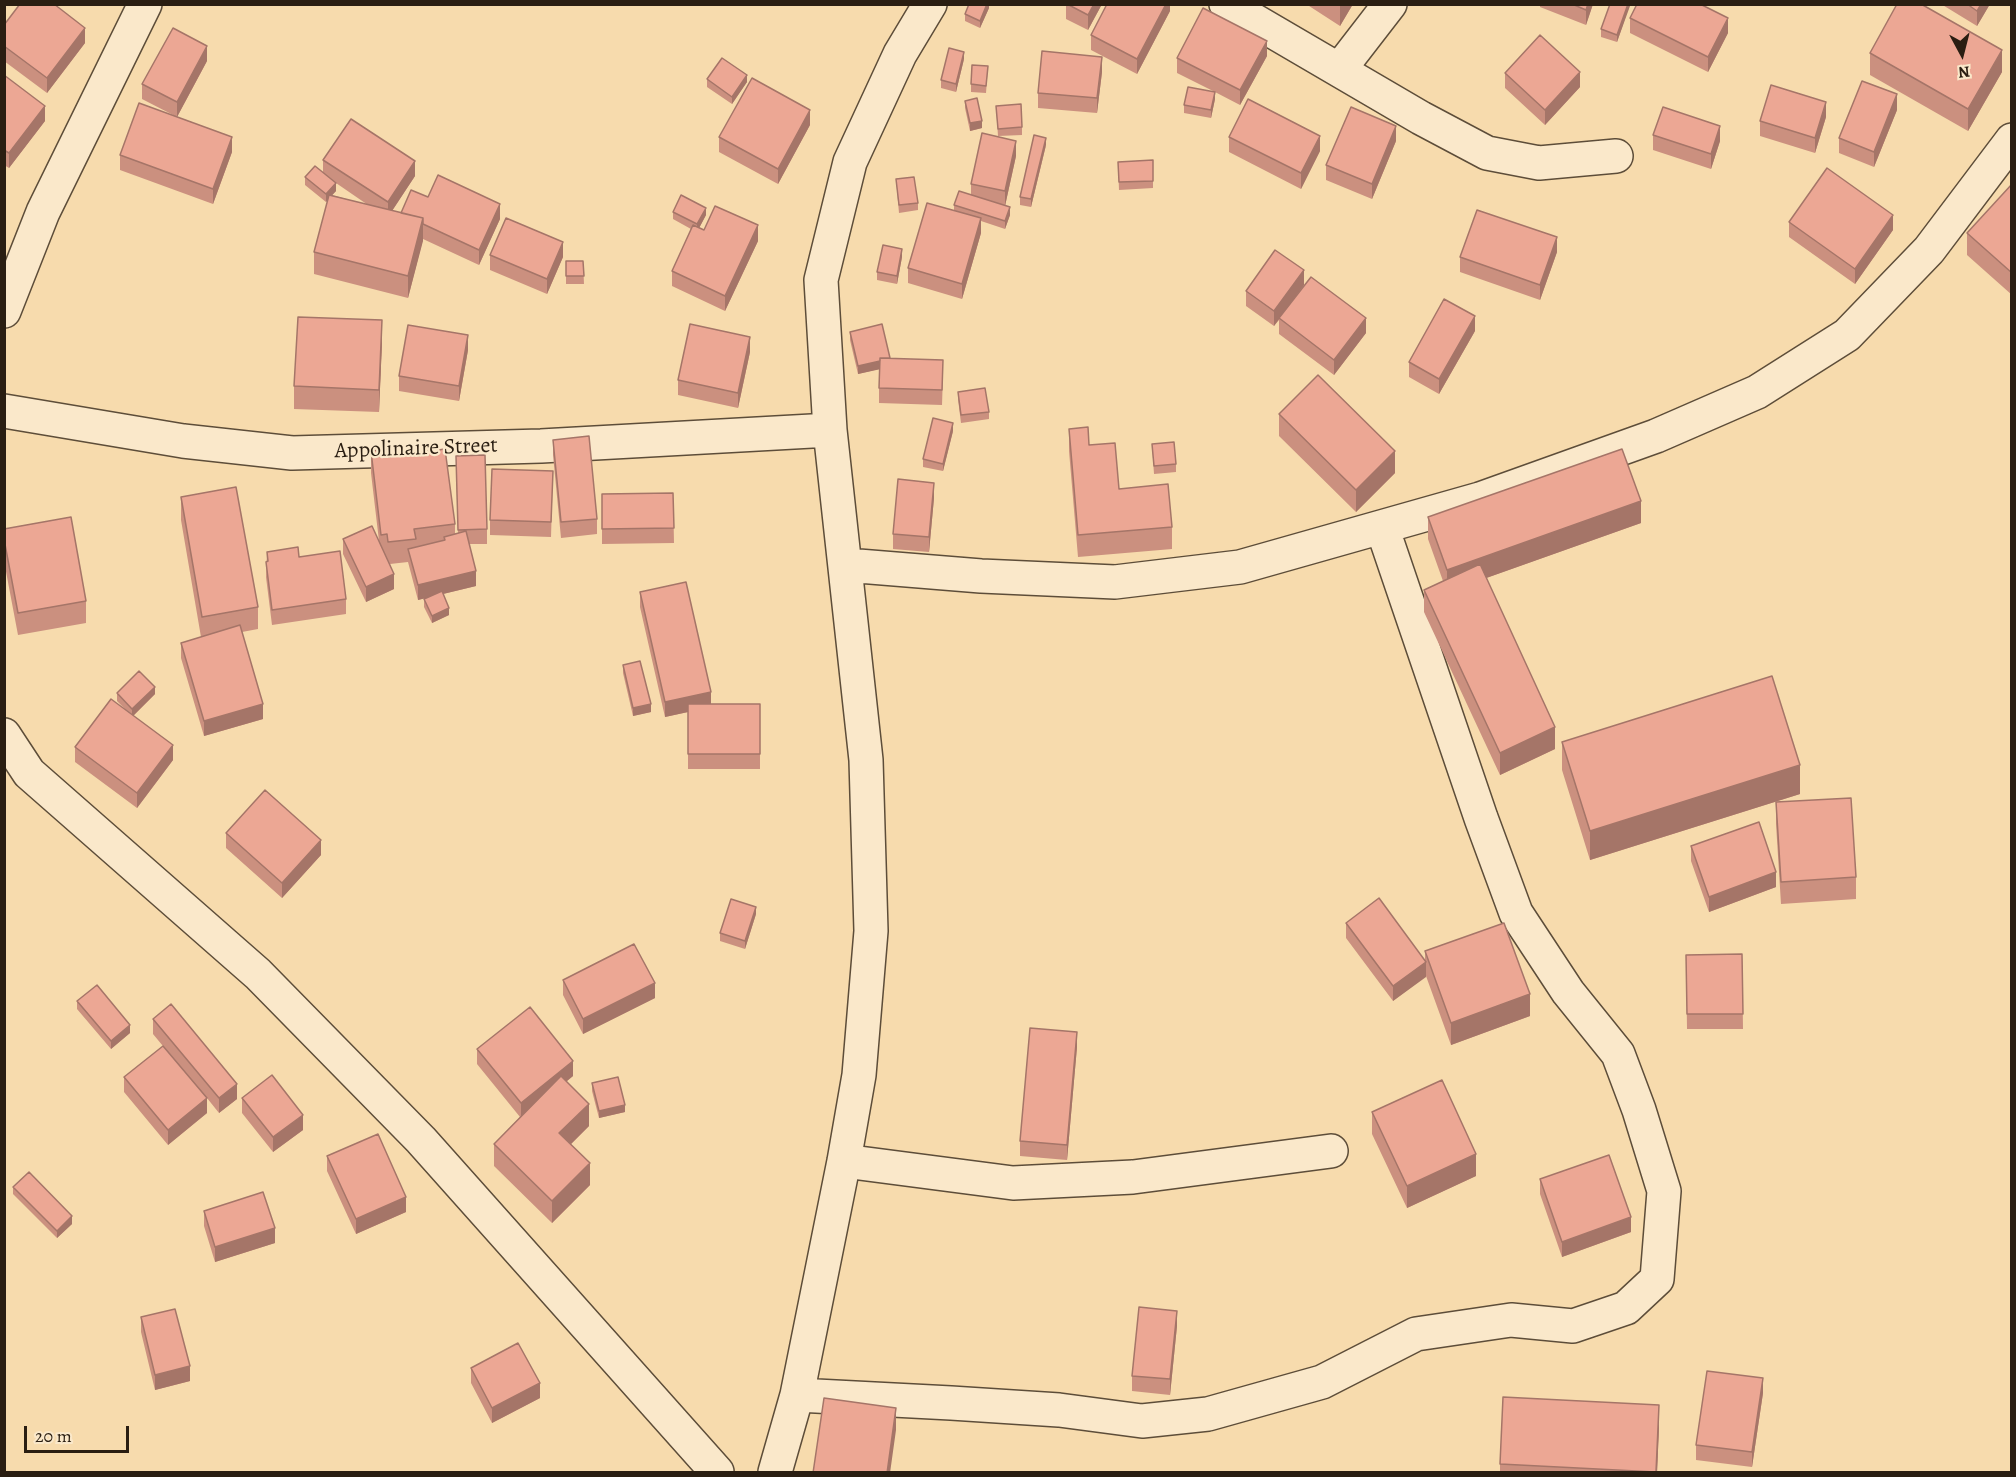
<!DOCTYPE html>
<html>
<head>
<meta charset="utf-8">
<style>
	body { margin:0 }
	#map { position:relative; width:2016px; height:1477px; overflow:hidden; background:#f7dbad; font-family:Alegreya,serif }
	canvas { display:block }
	.frame { position:absolute; inset:0; border:6px solid #2a1e12; pointer-events:none }
	.north { position:absolute; left:1932px; top:24px; width:60px; height:60px; -webkit-text-stroke:4px #fae8ca; paint-order:stroke; rotate:173deg; font-size:16px; font-weight:700; line-height:24px; text-align:center; color:#2a1e12 }
	.north::after { content:''; display:block; margin:auto; width:21px; height:27px; background:#2a1e12; clip-path:polygon(50% 0,100% 100%,50% 72%,0 100%) }
	.scale { position:absolute; left:24px; top:1426px; width:105px; height:27px; box-sizing:border-box; border:3px solid #2a1e12; border-top:0; padding-left:8px; font-size:18px; line-height:21px; white-space:nowrap; color:#2a1e12; -webkit-text-stroke:4px #fae8ca; paint-order:stroke }
</style>
</head>
<body>
<div id="map">
<canvas width="2016" height="1477"></canvas>
<div class="frame"></div>
<div class="north">N</div>
<div class="scale">20 m</div>
</div>
<script>
const ctx = document.querySelector('canvas').getContext('2d');
ctx.lineJoin = 'round';
function stroke(path, color, width, dash) {
  ctx.strokeStyle = color;
  ctx.lineWidth = width;
  ctx.lineCap = dash ? 'butt' : 'round';
  ctx.setLineDash(dash || []);
  ctx.stroke(path);
}
function fillPath(path, color) {
  ctx.fillStyle = color;
  ctx.fill(path, 'evenodd');
}
function write(font, color, halo, rows, align = 'center') {
  ctx.font = font + ' Alegreya,serif';
  ctx.lineWidth = 4.5;
  ctx.setLineDash([]);
  ctx.textBaseline = 'middle';
  ctx.strokeStyle = halo;
  ctx.fillStyle = color;
  for (const [text, x, y, turn = 0] of rows) {
    ctx.save();
    ctx.translate(x, y);
    ctx.rotate((+turn || 0) * Math.PI / 180);
    ctx.textAlign = isNaN(turn) ? turn : align;
    if (halo) ctx.strokeText(text, 0, 0);
    ctx.fillText(text, 0, 0);
    ctx.restore();
  }
}
const street = new Path2D(`
	M1226,4L1421,118L1487,153L1539,163L1616,156
	M1339,70L1390,4
	M4,311L43,212L145,4
	M4,411L183,441L292,453L541,446L830,430
	M846,565L981,576L1115,582L1240,567L1480,499L1656,436L1757,392L1847,335L1929,250L2012,140
	M4,735L29,773L258,974L421,1140L717,1472
	M844,1161L1013,1183L1133,1177L1331,1151
	M797,1395L951,1403L1059,1410L1142,1421L1208,1414L1322,1382L1416,1334L1511,1320L1573,1326L1626,1308L1657,1279L1664,1191L1639,1110L1618,1054L1568,992L1516,913L1481,818L1382,527
	M775,1472L797,1395L844,1161L859,1075L871,931L866,760L830,430L821,280L850,162L900,54L930,4`);
stroke(street, '#5d4d39', 36);
stroke(street, '#fae8ca', 33);
fillPath(new Path2D(`
	M989,4V8L980,28L965,21V14Z
	M1066,4H1102L1088,30L1066,19Z
	M1170,4V11L1137,74L1091,50V35Z
	M1306,4H1353L1340,26Z
	M1540,4H1593L1586,25L1540,7Z
	M1630,4L1617,42L1601,37V29Z
	M1941,4H1990L1977,26Z
	M1630,18L1728,33L1708,72L1630,33Z
	M4,25L85,43L47,93L4,61Z
	M1870,53L2002,72L1968,131L1870,75Z
	M1267,56L1240,105L1215,92V99L1211,118L1184,113V105L1213,91L1177,73V58Z
	M964,59L956,92L941,88V80Z
	M207,61L177,117L142,99V84Z
	M988,66L986,93L971,92V84Z
	M1102,72L1097,113L1038,108V93Z
	M1505,73L1580,87L1545,125L1505,88Z
	M4,75L45,121L9,168L4,165Z
	M707,79L747,82L732,104L707,87Z
	M965,101L982,128L970,131L965,108Z
	M996,106L1022,127V135L998,136Z
	M1897,110L1874,167L1839,153V138Z
	M1826,117L1815,153L1760,136V121Z
	M810,125L778,184L719,152V137Z
	M1653,135L1720,141L1711,169L1653,150Z
	M1229,137L1320,151L1301,189L1229,152Z
	M1396,141L1372,199L1326,180V165Z
	M1046,145L1031,207L1020,205V197Z
	M232,152L213,204L120,170V155Z
	M1016,156L1005,206L1010,215L1005,229L981,221V233L962,299L908,283V268L954,211V205L971,195V184Z
	M323,160L415,176L392,211L401,213L428,197L500,219L479,265L423,239L408,298L314,274V252L328,200L326,202L305,185V177L323,173ZM336,183L368,205L332,195L336,191Z
	M1153,160V188L1119,190L1118,162Z
	M896,179L918,203V210L899,213Z
	M2012,184V295L1967,255V233Z
	M673,212L706,215L699,228L704,230L758,241L725,311L672,286V271L691,229L673,219Z
	M1789,222L1893,230L1855,284L1789,237Z
	M1557,252L1540,300L1460,272V257Z
	M490,255L563,257L547,294L490,270Z
	M902,257L897,284L877,280V272Z
	M566,261H583L584,284H566Z
	M1304,285L1291,303L1366,333L1334,375L1279,334V320L1274,326L1246,306V291Z
	M1475,331L1439,394L1409,377V362Z
	M850,332L890,358L943,375L942,405L879,403V369L858,374L850,340Z
	M382,342L379,412L294,409V386Z
	M468,350L459,401L399,391V376Z
	M750,352L738,408L678,395V380Z
	M958,392L989,412V419L961,423L958,399Z
	M1279,414L1395,473L1356,512L1279,436Z
	M1069,429L1089,445L1119,489L1172,527V549L1078,557L1069,451Z
	M953,431L943,471L923,467V459Z
	M553,440L597,519V534L561,538L553,455Z
	M1152,444L1176,464V472L1154,474Z
	M371,451L388,457L455,524V534L458,533L456,471L487,529V544H469L476,586L443,594L449,615L432,623L424,607V599L425,598L418,600L408,562L390,564L394,589L366,602L343,554V539L379,541L371,473Z
	M553,471L551,537L490,535V520Z
	M673,493L674,543L602,544V494Z
	M181,497L258,607V629L242,632L263,719L204,736L181,658V643L201,637L181,520Z
	M934,498L929,552L893,549V534Z
	M1428,517L1641,523L1486,578L1555,749L1500,775L1424,612V590L1443,581L1428,539Z
	M4,529L86,601V623L18,635L4,561Z
	M267,552L299,557L346,599V614L272,625L266,577Z
	M640,592L711,704H760V769H688V712L665,717L640,607Z
	M623,665L651,712L633,716L623,673Z
	M117,693L155,694L133,716L173,760L137,808L75,762V747L126,710L117,701Z
	M1562,742L1800,794L1590,860L1562,770Z
	M1776,802L1856,877V899L1781,904L1776,824Z
	M226,833L321,855L282,898L226,848Z
	M1691,846L1776,887L1709,912L1691,861Z
	M756,914L745,949L720,941V933Z
	M1346,923L1425,960V951L1530,1016L1451,1045L1426,976L1393,1001L1346,938Z
	M1742,954L1743,1029H1687L1686,955Z
	M563,980L655,998L583,1034L563,995Z
	M77,1001L130,1033L111,1049L77,1009Z
	M153,1019L237,1099L219,1113L207,1098V1113L168,1145L124,1092V1077L177,1063L153,1034Z
	M1077,1047L1067,1160L1020,1156V1141Z
	M477,1049L573,1076L566,1082L589,1126L571,1144L590,1185L552,1223L494,1166V1144L520,1117L477,1064Z
	M592,1083L625,1112L599,1118L592,1091Z
	M242,1098L303,1130L273,1152L242,1113Z
	M1372,1112L1476,1176L1407,1208L1372,1134Z
	M327,1156L406,1212L356,1234L327,1171Z
	M1540,1179L1631,1232L1562,1257L1540,1194Z
	M13,1187L72,1224L57,1238L13,1194Z
	M204,1211L275,1243L215,1262L204,1226Z
	M141,1317L190,1381L155,1390L141,1332Z
	M1177,1326L1170,1395L1132,1391V1376Z
	M471,1368L540,1398L492,1423L471,1383Z
	M1763,1393L1752,1467L1696,1460V1445Z
	M1659,1427L1657,1473H1500V1464Z`), '#cb907f');
fillPath(new Path2D(`
	M987,4H989V8L980,28V21Z
	M1094,4H1102L1088,30V15Z
	M1166,4H1170V11L1137,74V59Z
	M1340,4H1353L1340,26Z
	M1588,4H1593L1586,25V10Z
	M1628,4H1630V6L1617,42V35Z
	M1981,4H1990L1977,26V11Z
	M1728,18V33L1708,72V57Z
	M85,28V43L47,93V78Z
	M1267,41V56L1240,105V90Z
	M207,46V61L177,117V102Z
	M2002,50V72L1968,131V109Z
	M964,52V59L956,92V84Z
	M1102,57V72L1097,113V98Z
	M1580,72V87L1545,125V110Z
	M747,75V82L732,104V97Z
	M1215,92V99L1211,118V110Z
	M1897,94V110L1874,167V152Z
	M1826,102V117L1815,153V138Z
	M45,106V121L9,168V153Z
	M810,110V125L778,184V169Z
	M982,121V128L970,131V123Z
	M1396,126V141L1372,199V184Z
	M1720,126V141L1711,169V154Z
	M1320,136V151L1301,189V173Z
	M232,137V152L213,204V189Z
	M1046,138V145L1031,207V199Z
	M1016,141V156L1005,206V191Z
	M415,161V176L388,217V202Z
	M336,183V191L326,202V194Z
	M500,204V219L479,265V250Z
	M1010,207V215L1005,229V221Z
	M706,208V215L697,232V224Z
	M1893,215V230L1855,284V269Z
	M423,218V241L408,298V276Z
	M981,218V233L962,299V284Z
	M758,225V241L725,311V296Z
	M1557,237V252L1540,300V285Z
	M563,242V257L547,294V279Z
	M902,249V257L897,284V276Z
	M1304,270V285L1274,326V311Z
	M1475,316V331L1439,394V379Z
	M1366,318V333L1334,375V360Z
	M382,320V342L379,412V390Z
	M468,335V350L459,401V386Z
	M750,337V352L738,408V393Z
	M890,359V367L858,374V366Z
	M953,423V431L943,471V464Z
	M1395,451V473L1356,512V490Z
	M934,483V498L929,552V537Z
	M1641,501V523L1447,592V570Z
	M476,571V586L418,600V585Z
	M394,574V589L366,602V587Z
	M449,608V615L432,623V616Z
	M155,687V694L132,717V709Z
	M711,692V707L665,717V702Z
	M263,704V719L204,736V721Z
	M651,704V712L633,716V708Z
	M1555,727V749L1500,775V753Z
	M173,745V760L137,808V793Z
	M1800,765V794L1590,860V831Z
	M321,840V855L282,898V883Z
	M1776,872V887L1709,912V897Z
	M756,907V914L745,949V941Z
	M1426,962V977L1393,1001V986Z
	M655,983V998L583,1034V1019Z
	M1530,994V1016L1451,1045V1023Z
	M130,1025V1033L111,1049V1041Z
	M1077,1032V1047L1067,1160V1145Z
	M573,1061V1076L521,1118V1103Z
	M237,1084V1099L219,1113V1098Z
	M207,1098V1113L168,1145V1130Z
	M589,1104V1126L559,1156V1133Z
	M625,1105V1112L599,1118V1111Z
	M303,1115V1130L273,1152V1137Z
	M1476,1154V1176L1407,1208V1186Z
	M590,1163V1185L552,1223V1201Z
	M406,1197V1212L356,1234V1219Z
	M72,1216V1224L57,1238V1231Z
	M1631,1217V1232L1562,1257V1242Z
	M275,1228V1243L215,1262V1247Z
	M1177,1311V1326L1170,1395V1379Z
	M190,1366V1381L155,1390V1375Z
	M1763,1378V1393L1752,1467V1452Z
	M540,1383V1398L492,1423V1408Z
	M1659,1405V1427L1657,1473H1656Z
	M896,1408V1430L890,1473H887Z`), '#a57568');
const building = new Path2D(`
	M20,4H54L85,28L47,78L4,46V25Z
	M969,4H987L980,21L965,14Z
	M1067,4H1094L1088,15Z
	M1107,4H1166L1137,59L1091,35Z
	M1572,4H1588L1586,10Z
	M1610,4H1628L1617,35L1601,29Z
	M1637,4H1700L1728,18L1708,57L1630,18Z
	M1897,4H1921L2002,50L1968,109L1870,53Z
	M1967,4H1981L1977,11Z
	M1203,8L1267,41L1240,90L1177,58Z
	M173,28L207,46L177,102L142,84Z
	M1540,35L1580,72L1545,110L1505,73Z
	M949,48L964,52L956,84L941,80Z
	M1042,51L1102,57L1097,98L1038,93Z
	M722,58L747,75L732,97L707,79Z
	M972,65L988,66L986,86L971,84Z
	M4,75L45,106L9,153L4,150Z
	M752,78L810,110L778,169L719,137Z
	M1862,81L1897,94L1874,152L1839,138Z
	M1771,85L1826,102L1815,138L1760,121Z
	M1188,87L1215,92L1211,110L1184,105Z
	M977,98L982,121L970,123L965,101Z
	M1248,99L1320,136L1301,173L1229,137Z
	M139,103L232,137L213,189L120,155Z
	M1021,104L1022,127L998,129L996,106Z
	M1351,107L1396,126L1372,184L1326,165Z
	M1663,107L1720,126L1711,154L1653,135Z
	M351,119L415,161L388,202L323,160Z
	M982,133L1016,141L1005,191L971,184Z
	M1034,135L1046,138L1031,199L1020,197Z
	M1153,160V181L1119,182L1118,162Z
	M315,166L336,183L326,194L305,177Z
	M1827,168L1893,215L1855,269L1789,222Z
	M438,175L500,204L479,250L423,224V218L401,213L411,190L428,197Z
	M914,177L918,203L899,205L896,179Z
	M2012,184V273L1967,233Z
	M959,191L1010,207L1005,221L954,205Z
	M329,195L423,218L408,276L314,252Z
	M681,195L706,208L697,224L673,212Z
	M927,203L981,218L962,284L908,268Z
	M715,206L758,225L725,296L672,271L693,225L704,230Z
	M1477,210L1557,237L1540,285L1460,257Z
	M506,218L563,242L547,279L490,255Z
	M883,245L902,249L897,276L877,272Z
	M1275,250L1304,270L1274,311L1246,291Z
	M566,261H583L584,276H566Z
	M1311,277L1366,318L1334,360L1279,318Z
	M1444,299L1475,316L1439,379L1409,362Z
	M298,317L382,320L379,390L294,386Z
	M690,324L750,337L738,393L678,380Z
	M882,324L890,358H880V361L858,366L850,332Z
	M408,325L468,335L459,386L399,376Z
	M880,358L943,360L942,390L879,388Z
	M1318,375L1395,451L1356,490L1279,414Z
	M985,388L989,412L961,415L958,392Z
	M933,418L953,423L943,464L923,459Z
	M1088,427L1089,445L1115,443L1119,489L1168,484L1172,527L1078,535L1069,429Z
	M589,436L597,519L561,522L553,440Z
	M1174,442L1176,464L1154,466L1152,444Z
	M388,449V457L445,449L455,524L414,529L416,539L388,542L387,534L381,535L371,451Z
	M1622,449L1641,501L1447,570L1428,517Z
	M485,455L487,529L458,530L456,456Z
	M492,469L553,471L551,522L490,520Z
	M898,479L934,483L929,537L893,534Z
	M236,487L258,607L202,617L181,497Z
	M673,493L674,528L602,529V494Z
	M71,517L86,601L18,613L4,539V529Z
	M372,526L394,574L366,587L343,539Z
	M466,531L476,571L418,585L408,549L445,540L444,537Z
	M298,547L299,557L340,551L346,599L272,610L266,562L268,561L267,552Z
	M1480,564L1555,727L1500,753L1424,590Z
	M686,582L711,692L665,702L640,592Z
	M442,591L449,608L432,616L424,599Z
	M240,625L263,704L204,721L181,643Z
	M640,661L651,704L633,708L623,665Z
	M139,671L155,687L132,709L117,693Z
	M1772,676L1800,765L1590,831L1562,742Z
	M111,699L173,745L137,793L75,747Z
	M688,704H760V754H688Z
	M265,790L321,840L282,883L226,833Z
	M1851,798L1856,877L1781,882L1776,802Z
	M1759,822L1776,872L1709,897L1691,846Z
	M1379,898L1426,962L1393,986L1346,923Z
	M731,899L756,907L745,941L720,933Z
	M1504,923L1530,994L1451,1023L1425,951Z
	M634,944L655,983L583,1019L563,980Z
	M1742,954L1743,1014H1687L1686,955Z
	M97,985L130,1025L111,1041L77,1001Z
	M171,1004L237,1084L219,1098L153,1019Z
	M530,1007L573,1061L521,1103L477,1049Z
	M1030,1028L1077,1032L1067,1145L1020,1141Z
	M163,1046L207,1098L168,1130L124,1077Z
	M272,1075L303,1115L273,1137L242,1098Z
	M561,1076L589,1104L559,1133L590,1163L552,1201L494,1144Z
	M618,1077L625,1105L599,1111L592,1083Z
	M1442,1080L1476,1154L1407,1186L1372,1112Z
	M378,1134L406,1197L356,1219L327,1156Z
	M1609,1155L1631,1217L1562,1242L1540,1179Z
	M29,1172L72,1216L57,1231L13,1187Z
	M263,1192L275,1228L215,1247L204,1211Z
	M1139,1307L1177,1311L1170,1379L1132,1376Z
	M175,1309L190,1366L155,1375L141,1317Z
	M518,1343L540,1383L492,1408L471,1368Z
	M1707,1371L1763,1378L1752,1452L1696,1445Z
	M1503,1397L1659,1405L1656,1472L1500,1464Z
	M824,1398L896,1408L887,1473H813Z`);
fillPath(building, '#eca794');
stroke(building, '#a57568', 1.5);
write('22px', '#2a1e12', '#fae8ca', [
	["Appolinaire Street",416,449,-2]
]);
</script>
</body>
</html>
